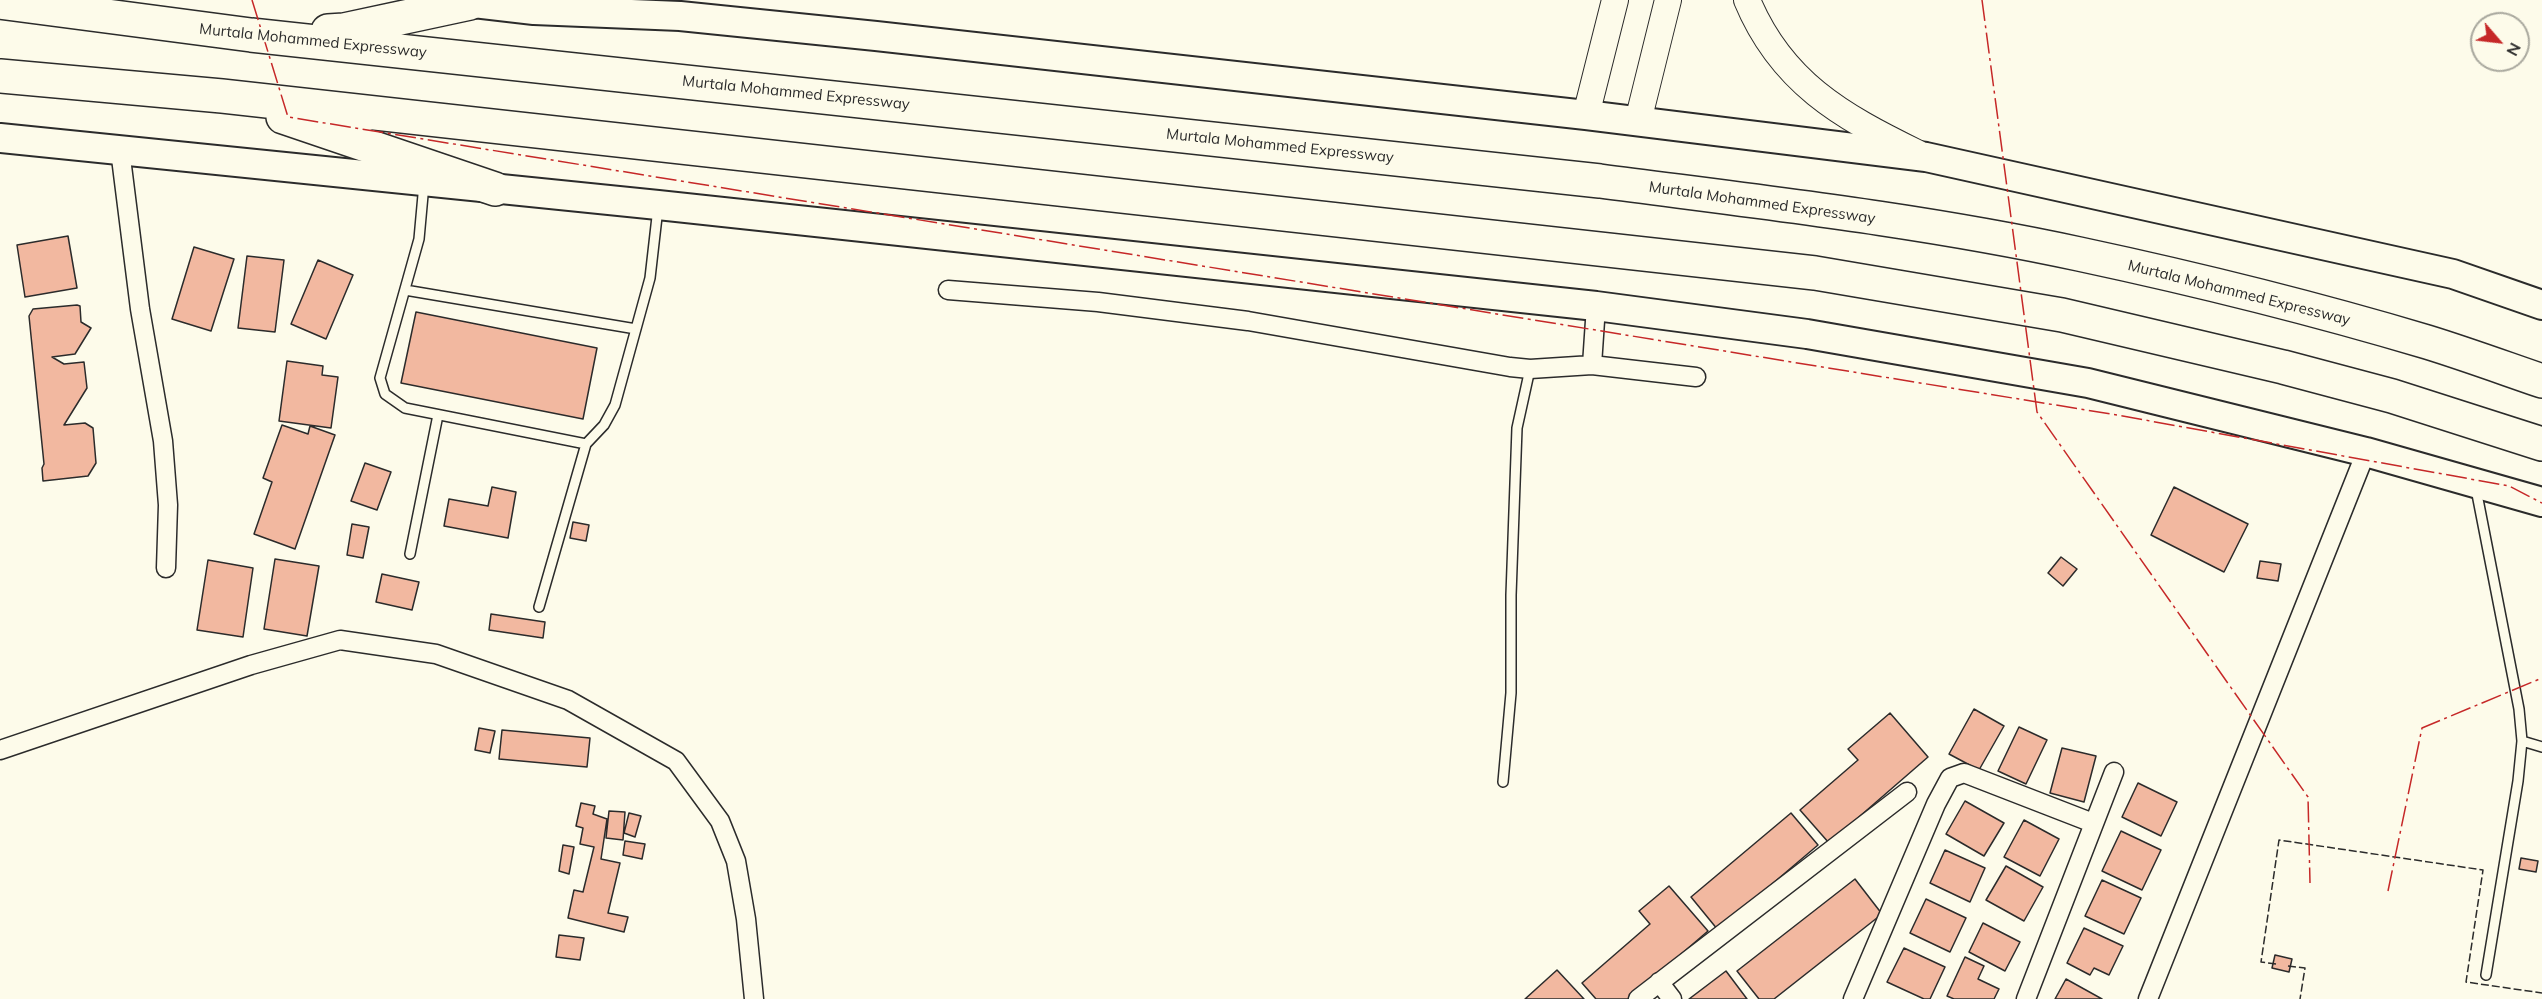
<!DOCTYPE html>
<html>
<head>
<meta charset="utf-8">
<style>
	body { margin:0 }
	#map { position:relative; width:2542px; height:999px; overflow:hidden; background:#fdfbea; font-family:Mulish,sans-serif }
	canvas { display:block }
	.north { position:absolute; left:2470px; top:12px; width:60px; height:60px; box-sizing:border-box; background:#fdfbea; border:2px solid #a9a89e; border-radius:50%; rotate:118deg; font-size:16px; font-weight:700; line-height:24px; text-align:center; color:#2b2b2b }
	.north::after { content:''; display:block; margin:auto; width:21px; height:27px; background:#c62828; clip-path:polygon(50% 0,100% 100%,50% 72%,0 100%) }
</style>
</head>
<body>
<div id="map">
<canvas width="2542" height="999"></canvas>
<div class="north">N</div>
</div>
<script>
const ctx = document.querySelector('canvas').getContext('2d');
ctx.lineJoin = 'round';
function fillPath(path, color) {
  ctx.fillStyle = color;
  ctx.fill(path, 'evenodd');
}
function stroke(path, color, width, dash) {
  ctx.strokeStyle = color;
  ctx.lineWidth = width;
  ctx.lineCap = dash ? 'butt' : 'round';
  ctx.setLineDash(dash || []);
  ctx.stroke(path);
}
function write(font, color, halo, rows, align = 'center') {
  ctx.font = font + ' Mulish,sans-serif';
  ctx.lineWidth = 4.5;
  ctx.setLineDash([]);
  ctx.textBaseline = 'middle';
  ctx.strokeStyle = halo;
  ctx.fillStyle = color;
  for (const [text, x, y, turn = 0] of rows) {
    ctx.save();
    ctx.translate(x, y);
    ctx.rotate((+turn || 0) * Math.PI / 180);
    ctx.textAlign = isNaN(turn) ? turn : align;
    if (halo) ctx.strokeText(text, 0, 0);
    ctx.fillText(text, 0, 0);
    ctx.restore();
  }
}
const building = new Path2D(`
	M68,236L77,288L25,297L17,245Z
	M194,247L234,259L211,331L172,319Z
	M247,256L284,260L275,332L238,328Z
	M318,260L353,275L326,339L291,324Z
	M77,305L80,306L81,322L91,328L75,354L52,357L64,364L84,362L87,388L64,425L85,423L93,428L96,463L88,476L43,481L42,468L44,464L29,316L33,309Z
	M416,312L597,348L583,419L401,383Z
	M287,361L323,366L322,375L338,377L331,428L279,421Z
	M282,425L308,434L310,426L335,435L295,549L254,534L272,482L263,478Z
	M365,463L391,472L377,510L351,501Z
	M492,487L516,492L508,538L444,526L449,499L488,506Z
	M2174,487L2248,524L2224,572L2151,535Z
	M573,522L589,525L586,541L570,538Z
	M352,524L369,527L363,558L347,555Z
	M2061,557L2077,569L2063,586L2048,573Z
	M275,559L319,566L307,636L264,629Z
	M208,560L253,568L243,637L197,630Z
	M2260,561L2281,564L2278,581L2257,578Z
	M382,574L419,582L412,610L376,602Z
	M491,614L545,622L543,638L489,630Z
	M1974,709L2004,726L1979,770L1949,754Z
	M1890,713L1928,757L1829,843L1800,810L1858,760L1848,749Z
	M2019,727L2047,740L2026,784L1998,771Z
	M479,728L495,731L490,753L475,750Z
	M502,730L590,738L587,767L499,759Z
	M2062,748L2096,756L2084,802L2050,793Z
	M2138,783L2177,802L2161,836L2122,817Z
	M1965,801L2004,823L1984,856L1946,834Z
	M581,803L595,806L593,814L607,819L601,859L620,863L608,913L628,917L624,932L568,918L574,890L583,892L594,847L580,844L583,828L576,826Z
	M609,811L625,812L623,840L606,838Z
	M629,813L641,816L635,837L624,833Z
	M1791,813L1818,845L1718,930L1691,897Z
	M2024,820L2059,839L2040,876L2004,857Z
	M2121,831L2161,850L2142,890L2102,871Z
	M625,841L645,844L642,859L623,855Z
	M563,845L574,847L569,874L559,871Z
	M1945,850L1985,868L1970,902L1930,883Z
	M2521,858L2538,861L2536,872L2519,869Z
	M2006,866L2043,887L2024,921L1986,900Z
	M1855,879L1882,914L1774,999H1759L1737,971Z
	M2102,880L2141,898L2124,934L2085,916Z
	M1669,886L1708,931L1629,999H1596L1582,983L1650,924L1639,911Z
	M1926,899L1966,918L1950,952L1910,933Z
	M1983,923L2020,942L2005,971L1969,952Z
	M2084,928L2123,946L2109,975L2094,968L2090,975L2067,963Z
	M559,935L584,938L580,960L556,957Z
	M1904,948L1945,967L1930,999H1924L1887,982Z
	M2275,955L2292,959L2289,972L2272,968Z
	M1965,957L1984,966L1978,979L1999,989L1994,999H1954L1947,996Z
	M1557,970L1584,999H1525Z
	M1726,971L1747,999H1689Z
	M2066,979L2102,999H2055Z`);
fillPath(building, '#f2b8a0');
stroke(building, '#2b2b2b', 1.5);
const lane = new Path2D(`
	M424,184L419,239L380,378L385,394L405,408L586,444L604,425L615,405L650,278L658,208
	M405,290L636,329
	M2476,489L2519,709L2522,741L2518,781L2486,975
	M410,554L438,415
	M539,607L586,444
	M2522,741L2542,747
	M1503,782L1511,693V595L1517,428L1530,369`);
const street = new Path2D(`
	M120,150L140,309L163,441L168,505L166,568
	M948,290L1098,302L1248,321L1510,367L1530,369L1592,365L1696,377
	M1592,365L1596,306
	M0,750L251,665L340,640L436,654L568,700L676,761L720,821L736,861L746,919L754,999
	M1659,982L1672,999
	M1638,999L1907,792
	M1853,999L1936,804L1950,778L1964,773L2093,823
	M2026,999L2114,772
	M2148,999L2366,452`);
const secondary = new Path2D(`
	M1747,0C1781,82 1841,116 1917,153
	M1586,115L1615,0
	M1638,121L1668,0`);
const primary = new Path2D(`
	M448,0L534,10L680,16L876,36L1586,115L1926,157L2453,274L2542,305
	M0,138L658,205L1596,306L1807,334L2088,383L2366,452L2542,502`);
const highway = new Path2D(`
	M0,2L251,35L1600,181C1760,202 1922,220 2079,254C2196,279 2313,308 2427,342C2466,354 2504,368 2542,381
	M328,31L344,30L470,3
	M0,76L222,96L1815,273L2062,315L2283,367L2392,396L2542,444
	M283,117L495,189`);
stroke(lane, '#2b2b2b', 12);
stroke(street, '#2b2b2b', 21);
stroke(secondary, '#2b2b2b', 28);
stroke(primary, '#2b2b2b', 32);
stroke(highway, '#2b2b2b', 36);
stroke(lane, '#fdfbea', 9);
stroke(street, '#fdfbea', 18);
stroke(secondary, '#fdfbea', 26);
stroke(primary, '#fdfbea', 28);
stroke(highway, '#fdfbea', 33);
stroke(new Path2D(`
	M2276,964L2261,962L2279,840L2483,870L2466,982L2542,993
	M2288,966L2305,968L2300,999`), '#2b2b2b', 1.5, [8, 3]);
stroke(new Path2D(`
	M252,0L288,117L2117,415L2509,486L2542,503
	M1982,0L2037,412L2308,797L2310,883
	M2388,891L2422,728L2542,678`), '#c62828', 1.5, [21, 4.5, 3, 4.5]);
write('15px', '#2b2b2b', '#fdfbea', [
	["Murtala Mohammed Expressway",313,41,6],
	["Murtala Mohammed Expressway",796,93,6],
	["Murtala Mohammed Expressway",1280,146,6],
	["Murtala Mohammed Expressway",1762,203,8],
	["Murtala Mohammed Expressway",2239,293,14]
]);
</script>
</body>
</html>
